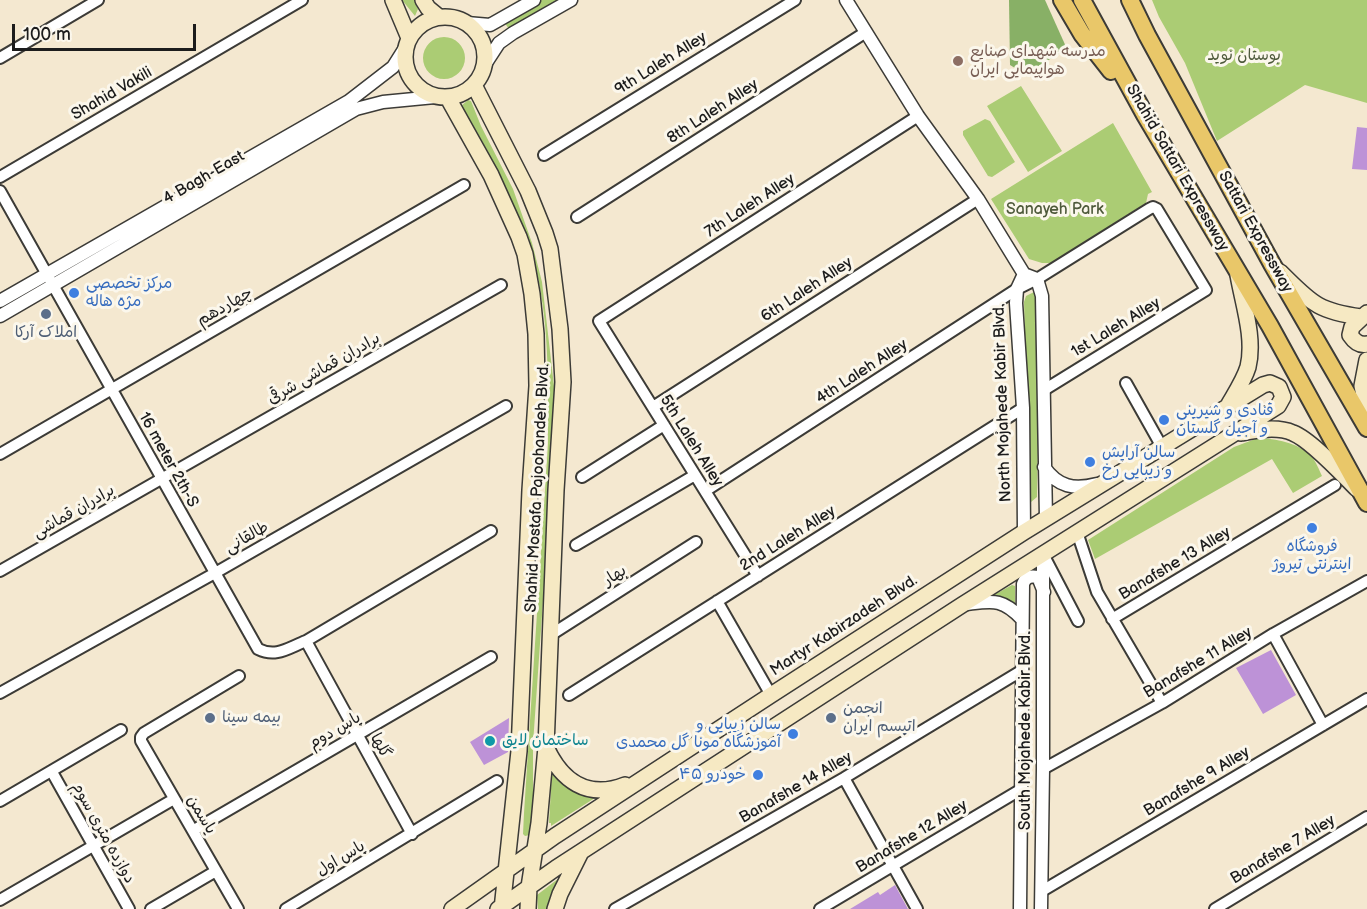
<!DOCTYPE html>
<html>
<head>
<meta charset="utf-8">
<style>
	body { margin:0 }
	#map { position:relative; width:1367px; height:909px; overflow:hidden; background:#f4e8d0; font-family:"Balsamiq Sans",sans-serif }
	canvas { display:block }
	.scale { position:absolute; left:12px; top:24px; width:184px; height:27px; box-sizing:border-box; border:3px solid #1c1c1c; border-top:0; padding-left:8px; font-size:18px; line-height:21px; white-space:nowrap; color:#1c1c1c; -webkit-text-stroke:4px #fbf7ec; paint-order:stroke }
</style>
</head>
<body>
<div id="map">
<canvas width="1367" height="909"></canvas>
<div class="scale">100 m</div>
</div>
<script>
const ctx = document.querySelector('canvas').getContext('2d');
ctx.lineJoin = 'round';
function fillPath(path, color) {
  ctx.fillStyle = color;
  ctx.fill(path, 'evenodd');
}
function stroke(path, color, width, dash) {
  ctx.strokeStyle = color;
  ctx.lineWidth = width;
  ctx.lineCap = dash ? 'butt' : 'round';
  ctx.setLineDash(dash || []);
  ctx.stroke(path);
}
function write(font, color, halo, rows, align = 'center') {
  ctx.font = font + ' "Balsamiq Sans","Playpen Sans Arabic",sans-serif';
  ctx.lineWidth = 6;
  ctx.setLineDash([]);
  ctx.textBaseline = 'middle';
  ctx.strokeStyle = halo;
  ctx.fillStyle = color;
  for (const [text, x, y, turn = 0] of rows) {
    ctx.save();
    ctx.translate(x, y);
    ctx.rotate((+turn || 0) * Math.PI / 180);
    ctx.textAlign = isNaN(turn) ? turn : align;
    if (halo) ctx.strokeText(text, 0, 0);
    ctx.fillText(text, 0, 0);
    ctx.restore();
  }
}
fillPath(new Path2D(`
	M402,0H414L418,9L415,16Z
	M542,0H557L509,29L504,22Z
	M1152,0H1367V103L1305,85L1217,141L1185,63L1159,17Z
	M423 58a21 21 0 1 1 42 0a21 21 0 1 1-42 0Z
	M1021,86L1062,151L1028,172L987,106Z
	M468,100L471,101L481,126L513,189L532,243L542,282L554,386V443L533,744V818L530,835L525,836L523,834L524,813L548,444C548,383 550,317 533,258C517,205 491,153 461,106Z
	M985,119L990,121L1015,162L992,177L988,176L963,135V131Z
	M1113,123L1152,192L1148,194L1146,203L1051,263H1042L1029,259L991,199Z
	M1034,292L1038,293L1039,378L1037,497L1031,502H1030L1024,302L1026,296Z
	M1258,438C1276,439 1297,442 1311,456C1316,461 1319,470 1322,476L1293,493L1272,459L1095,559L1088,540L1234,447Z
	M1012,585L1015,586V605L992,596Z
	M552,772C568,788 575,791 598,796L551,826V823H549Z
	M567,872L552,909H538L537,895Z`), '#abcc74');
fillPath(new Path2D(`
	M1009,0H1045L1067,49L1025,74L1010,65Z`), '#88b066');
fillPath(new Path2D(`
	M1357,127L1367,128V170L1352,169Z
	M1271,650L1296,695L1263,714L1236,668Z
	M509,718L508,752L484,765L470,742Z
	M895,885L908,909H850L878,892L880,895Z`), '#bd92d7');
const minor = new Path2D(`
	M0,58L98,0
	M544,155L795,0
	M0,177L302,0
	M0,191L258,649C276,658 288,648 306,641L491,531
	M577,217L866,32
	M1126,383L1162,447
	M653,407L978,199
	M0,454L464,185
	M582,477L664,425
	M705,491L1017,289L1037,279L1149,209L1153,207L1157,209L1206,290L1044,390
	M1077,532L1097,592L1162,703
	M576,545L695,475
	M1043,554L1078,621
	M0,571L501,285
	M758,576L599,321L918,116
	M717,601L771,695
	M1112,619L1335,485
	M1273,634L1323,725
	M549,636L696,542
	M306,641L412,834
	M0,693L215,573L506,406
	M569,695L1023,408
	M1043,769L1162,703L1273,634L1367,581
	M52,772L129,909
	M844,778L917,909
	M0,801L121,730
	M194,830L491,657
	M1042,891L1367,699
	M0,900L174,799
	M151,909L216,871
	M238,909L141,741V737L144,733L239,676
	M286,909L497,781
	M615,909L844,778L1021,671
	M820,909L1020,790
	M1215,909L1367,817`);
const tertiary = new Path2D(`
	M846,0L918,116L978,199L1024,274L1037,279L1042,296L1046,519
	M467,23L490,25L534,0
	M484,66L499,43L513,33L571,0
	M0,301L349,101L393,67L405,48
	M0,316L356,109L383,102L435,97
	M1044,467C1058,487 1074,490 1097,484
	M1024,532L1023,408L1016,303L1017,289L1024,274
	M966,604C993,601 1002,598 1022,619
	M1020,909L1023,584C1026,576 1031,576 1038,577L1044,592
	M1041,909L1043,769V554`);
const secondary = new Path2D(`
	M393,0L409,38
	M423,0L428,8L439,17
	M405 57a40 40 0 1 1 80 0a40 40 0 1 1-80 0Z
	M474,85L528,191L545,233L550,249L560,329L563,382L556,490L546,747L539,823L529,887L528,909
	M448,98L491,175L519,237L525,254L532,294L536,334L537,386L530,490L519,751L502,909
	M1280,272C1311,302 1316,311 1361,317
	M1367,313L1352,327L1350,335C1354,341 1359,346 1367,344
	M1367,360L1362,386L1367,409
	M1229,404C1236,392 1244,380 1248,367C1255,338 1243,304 1238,275
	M1241,433C1257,430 1277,426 1293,433C1311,440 1342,474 1357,489
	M546,747C561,780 587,800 625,785
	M452,909L555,836L771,695L1024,532L1263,385L1270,383L1279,387L1283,397L1278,406L962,605L556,868L498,909
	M555,909L560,894L580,854`);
const trunk = new Path2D(`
	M1062,0L1082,34L1111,71
	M1082,0L1145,115L1270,326L1367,503
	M1130,0L1147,35L1272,264L1367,428`);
stroke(minor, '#3c3b37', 14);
stroke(tertiary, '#3c3b37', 15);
stroke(secondary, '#3c3b37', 18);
stroke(trunk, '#3c3b37', 20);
stroke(minor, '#fff', 10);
stroke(tertiary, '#fff', 12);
stroke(secondary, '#f6e9c3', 15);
stroke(trunk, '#e9c769', 16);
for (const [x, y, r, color] of [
	[958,61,6,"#8d6e63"],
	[74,293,6,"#3f7fe0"],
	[46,314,6,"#5c6f8a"],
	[1164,420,6,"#3f7fe0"],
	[1090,462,6,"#3f7fe0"],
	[1312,528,6,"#3f7fe0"],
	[210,718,6,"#5c6f8a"],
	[831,718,6,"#5c6f8a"],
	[793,734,6,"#3f7fe0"],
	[490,741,6,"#0f9aa8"],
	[758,775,6,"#3f7fe0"]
]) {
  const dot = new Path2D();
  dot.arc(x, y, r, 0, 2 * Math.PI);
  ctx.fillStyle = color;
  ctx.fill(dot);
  stroke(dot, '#fbf7ec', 2);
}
write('16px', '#785e54', '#fbf7ec', [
	["مدرسه شهدای صنایع",970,52],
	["هواپیمایی ایران",970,70]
], 'left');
write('16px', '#4e5a3b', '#fbf7ec', [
	["بوستان نوید",1244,56],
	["Sanayeh Park",1055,210]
]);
write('16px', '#1c1c1c', '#fbf7ec', [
	["9th Laleh Alley",661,64,-32],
	["Shahid Vakili",112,94,-30],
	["8th Laleh Alley",713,112,-33],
	["Shahid Sattari Expressway",1177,168,60],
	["4 Bagh-East",204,178,-30],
	["7th Laleh Alley",750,206,-33],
	["Sattari Expressway",1255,232,61],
	["6th Laleh Alley",807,290,-33],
	["چهاردهم",225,307,-30],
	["1st Laleh Alley",1116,328,-31],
	["برادران قماشی شرقی",324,369,-30],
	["4th Laleh Alley",862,372,-33],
	["North Mojahede Kabir Blvd.",1003,403,-92],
	["5th Laleh Alley",691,441,58],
	["16 meter 2th-S",168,460,61],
	["Shahid Mostafa Pajoohandeh Blvd.",538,488,-87],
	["برادران قماشی",74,512,-30],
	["طالقانی",247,538,-30],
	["2nd Laleh Alley",788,539,-32],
	["Banafshe 13 Alley",1175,564,-31],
	["بهار",615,576,-33],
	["Martyr Kabirzadeh Blvd.",844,626,-33],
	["Banafshe 11 Alley",1198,663,-31],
	["یاس دوم",335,731,-30],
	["South Mojahede Kabir Blvd.",1026,731,-90],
	["گلها",380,746,61],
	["Banafshe 9 Alley",1197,782,-31],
	["Banafshe 14 Alley",796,788,-30],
	["یاسمن",201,815,59],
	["دوازده متری سوم",103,833,61],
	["Banafshe 12 Alley",912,837,-31],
	["Banafshe 7 Alley",1283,850,-31],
	["یاس اول",341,859,-31]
]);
write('16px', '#366cbe', '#fbf7ec', [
	["مرکز تخصصی",86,284],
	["مژه هاله",86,302],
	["قنادی و شیرینی",1176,411],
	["و آجیل گلستان",1176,429],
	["سالن آرایش",1102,453],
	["و زیبایی رخ",1102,471],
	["فروشگاه",1312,547,"center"],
	["اینترنتی تیروژ",1312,565,"center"],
	["سالن زیبایی و",781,725,"right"],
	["آموزشگاه مونا گل محمدی",781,743,"right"],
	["خودرو ۴۵",746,775,"right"]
], 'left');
write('16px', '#4e5e75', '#fbf7ec', [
	["املاک آرکا",46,333,"center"],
	["انجمن",843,709],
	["اتیسم ایران",843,727],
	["بیمه سینا",222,718]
], 'left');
write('16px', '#0d838f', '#fbf7ec', [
	["ساختمان لایق",502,741]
], 'left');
</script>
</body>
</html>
